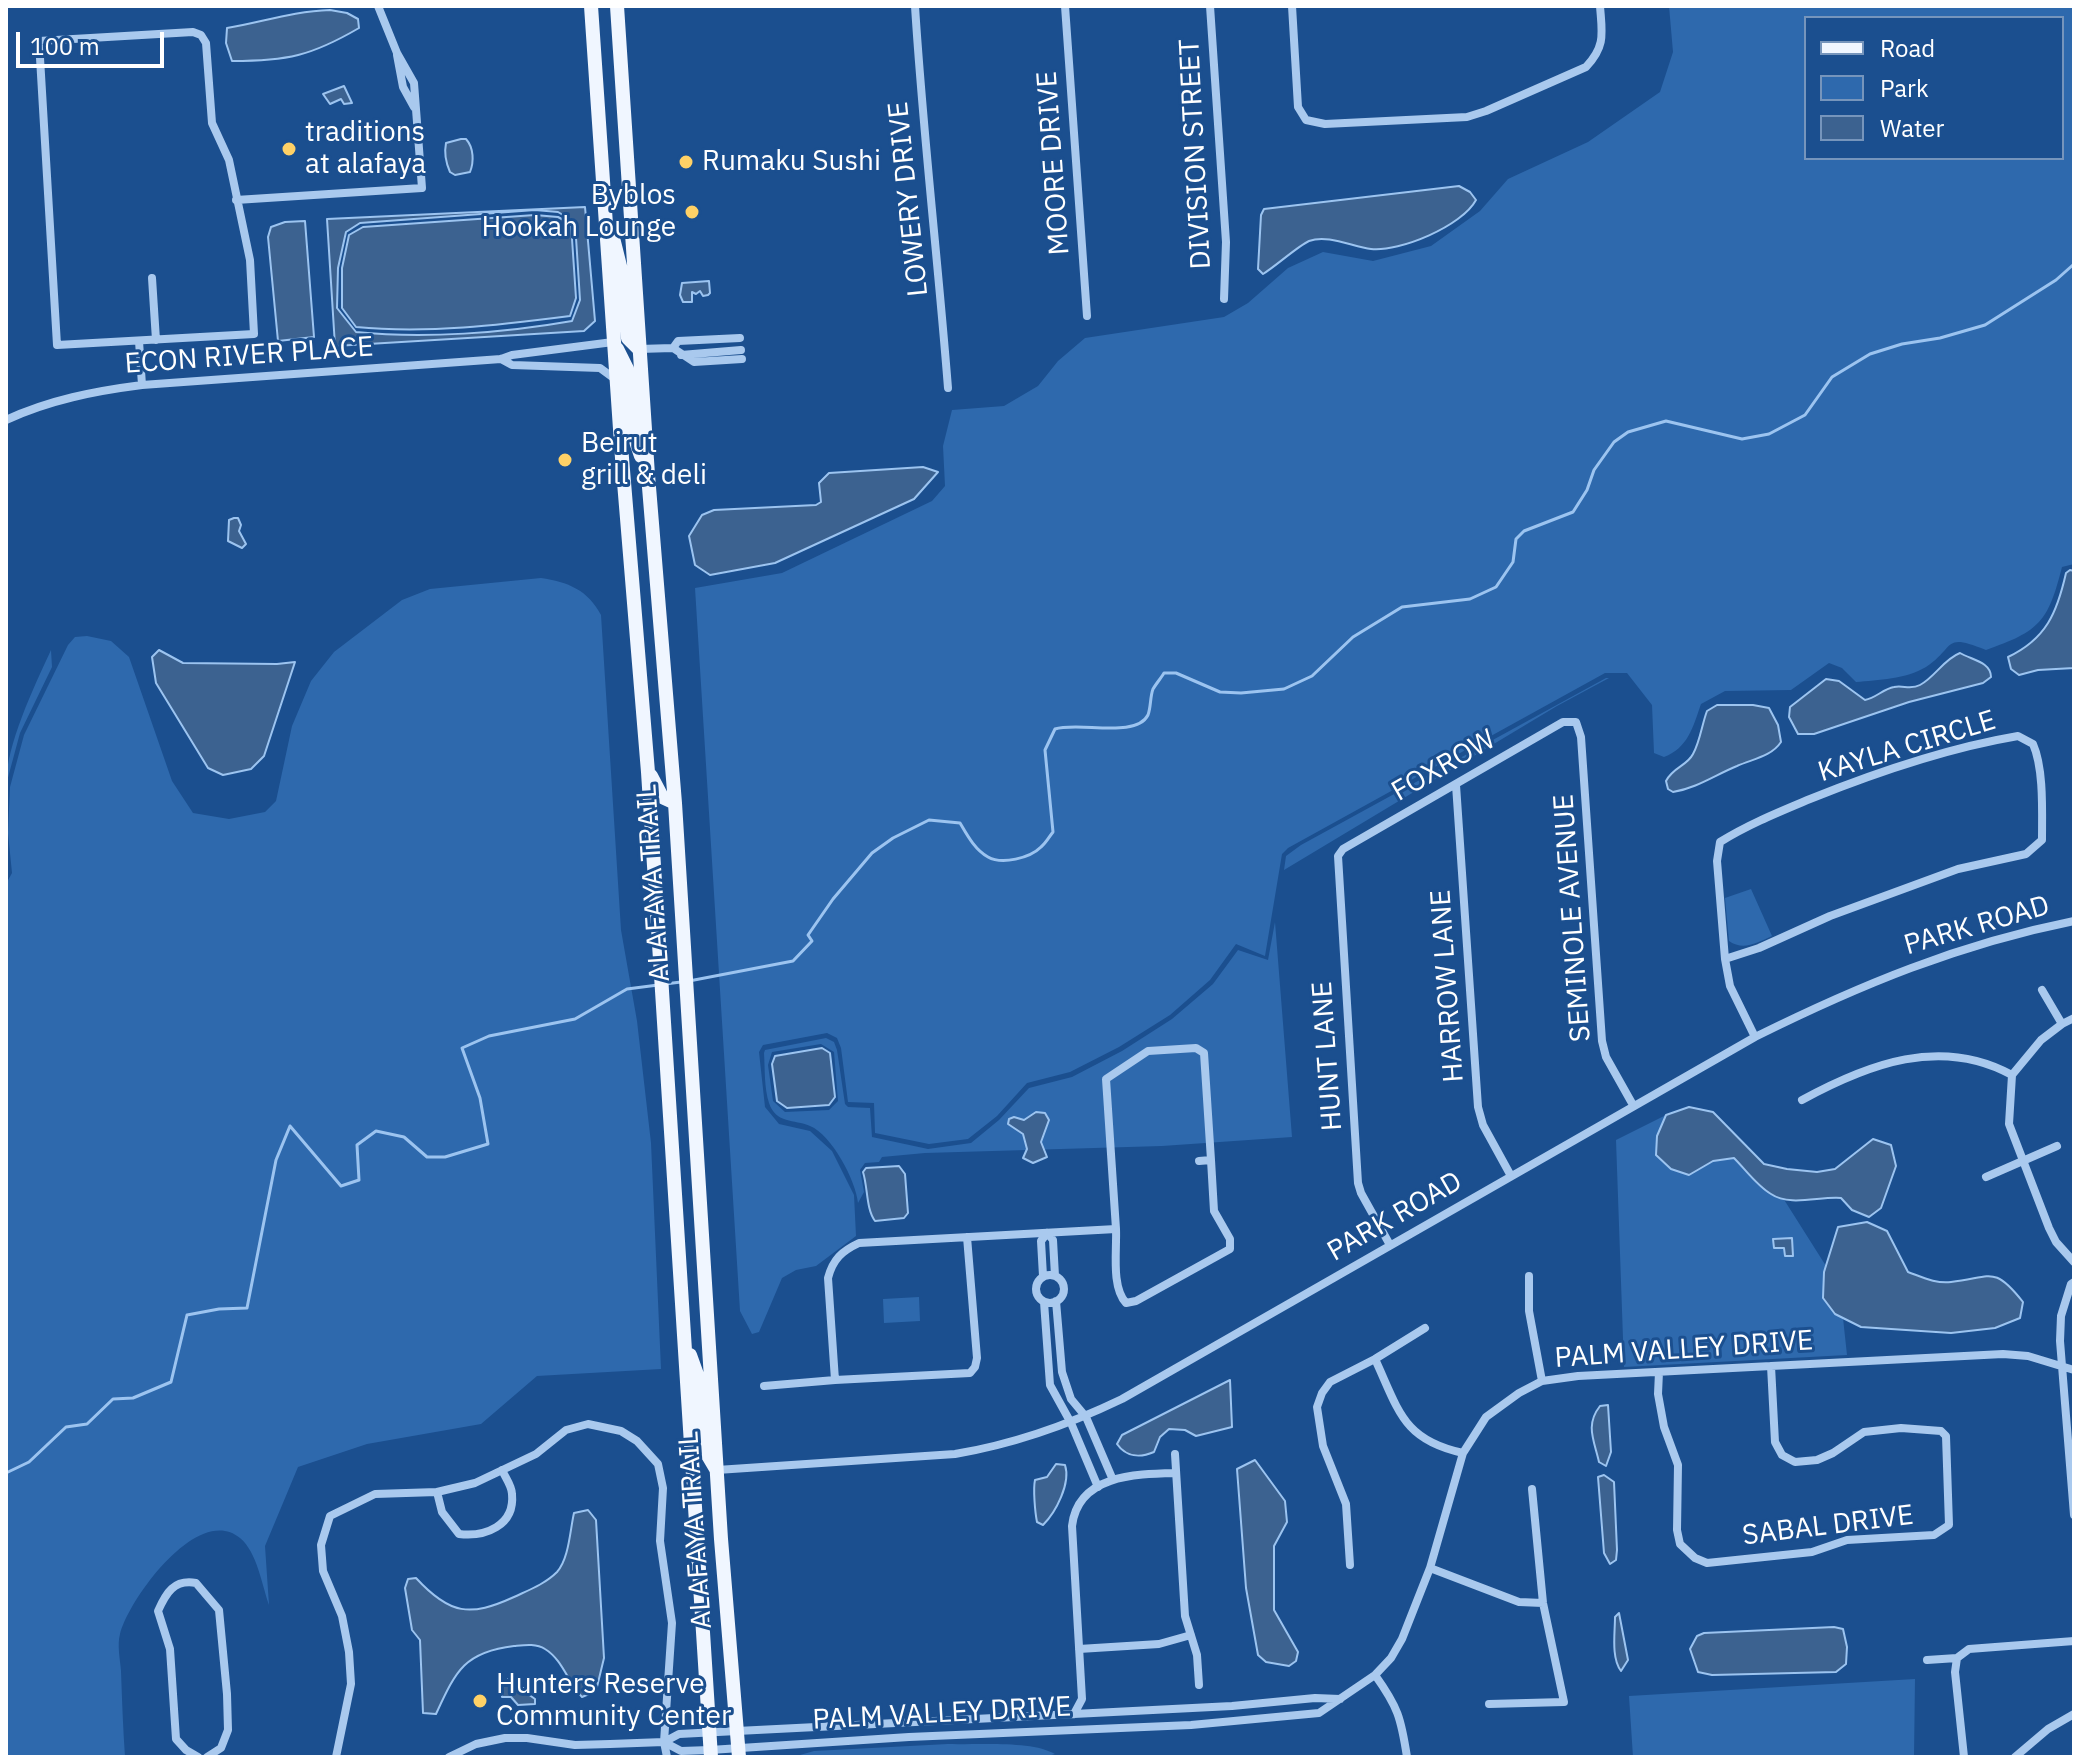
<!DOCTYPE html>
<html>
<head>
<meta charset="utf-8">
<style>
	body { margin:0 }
	#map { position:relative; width:2080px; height:1763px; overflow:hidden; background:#1b4f8f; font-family:"IBM Plex Sans",sans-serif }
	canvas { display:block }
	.frame { position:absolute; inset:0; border:8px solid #fff; pointer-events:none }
	.legend { position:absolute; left:1804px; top:16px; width:260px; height:144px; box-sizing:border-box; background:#1b4f8f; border:2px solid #7695bc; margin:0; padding:10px 14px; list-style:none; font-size:24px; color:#fff }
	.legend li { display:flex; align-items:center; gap:16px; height:40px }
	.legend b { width:40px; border:2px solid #7695bc }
	.scale { position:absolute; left:16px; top:32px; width:148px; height:36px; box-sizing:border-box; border:4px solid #fff; border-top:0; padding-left:10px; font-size:24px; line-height:28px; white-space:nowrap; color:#fff; -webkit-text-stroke:6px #1b4f8f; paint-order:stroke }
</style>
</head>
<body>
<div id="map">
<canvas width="2080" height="1763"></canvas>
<div class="frame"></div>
<ul class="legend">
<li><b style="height:10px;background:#f0f6ff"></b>Road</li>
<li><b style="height:22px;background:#2e69ad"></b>Park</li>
<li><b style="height:22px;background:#3c6290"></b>Water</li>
</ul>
<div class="scale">100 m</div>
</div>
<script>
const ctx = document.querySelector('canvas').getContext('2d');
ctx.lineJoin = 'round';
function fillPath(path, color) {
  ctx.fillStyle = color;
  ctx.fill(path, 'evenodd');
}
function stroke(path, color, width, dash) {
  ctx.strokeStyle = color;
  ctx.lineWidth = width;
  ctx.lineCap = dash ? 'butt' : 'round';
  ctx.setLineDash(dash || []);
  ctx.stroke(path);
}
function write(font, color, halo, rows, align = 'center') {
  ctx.font = font + ' "IBM Plex Sans",sans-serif';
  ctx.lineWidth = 6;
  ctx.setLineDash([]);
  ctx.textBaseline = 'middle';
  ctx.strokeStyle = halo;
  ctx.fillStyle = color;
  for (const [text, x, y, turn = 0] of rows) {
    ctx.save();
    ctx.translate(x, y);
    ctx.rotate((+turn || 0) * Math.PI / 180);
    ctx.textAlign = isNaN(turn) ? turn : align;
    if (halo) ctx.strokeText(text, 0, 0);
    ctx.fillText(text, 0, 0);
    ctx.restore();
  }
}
fillPath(new Path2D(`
	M1669,6H2074V564L2062,567C2048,622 2040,631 1986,650C1942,632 1956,647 1926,667C1906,679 1878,680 1856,682L1842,668L1829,663L1791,690L1725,691L1701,704C1693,727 1688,748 1664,757L1654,753L1652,705L1627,673H1605L1288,848L1282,854L1265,956L1236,944L1210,980L1170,1015L1119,1047L1070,1072L1027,1083L997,1116L968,1139L929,1144L875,1133L874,1103L848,1102L841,1048L837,1038L827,1033L763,1045L759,1052L765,1107L779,1124L810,1131L832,1151L854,1195L856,1236L816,1266L796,1270L782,1278L759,1332L752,1334L740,1311L695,588L782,573L932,501L945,486L943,446L952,410L1004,406L1038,386L1058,361L1085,338L1224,317L1248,303L1288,268L1323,252L1373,261L1431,246L1480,211L1508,179L1588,142L1660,92L1673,52ZM2062,18V158H1806V18Z
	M541,578C568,582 588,590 601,615L621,930L637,1021L651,1143L661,1369L537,1376L481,1424L367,1444L298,1467L265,1546L269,1605C262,1585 257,1552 240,1538C198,1503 129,1599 120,1634C117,1645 120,1659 121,1671C122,1700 123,1728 125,1757H6V884L12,873L8,833L10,787L24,735L68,645L75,637L87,636L111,641L129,657L172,781L193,813L229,819L265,812L276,801L292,726L311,681L334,652L402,600L430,589Z
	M51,650L52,667L20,733L6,785C6,745 34,687 51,650Z
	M1606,678H1609L1557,706L1284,870L1286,856L1301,845Z
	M1751,889L1772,936C1757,943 1743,951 1729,941L1725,898Z
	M1275,922L1292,1137L1162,1146L925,1153L882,1157L879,1162L865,1163L860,1170L864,1192L858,1203C856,1181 832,1135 810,1126C794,1119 776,1124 769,1103C764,1088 765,1069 764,1053L765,1050L826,1038L834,1042L837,1050L845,1104L848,1107L870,1108L872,1137L928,1149L971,1143L999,1120L1029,1088L1072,1077L1122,1051L1172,1019L1213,984L1238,950L1268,960ZM821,1044L834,1052L838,1101L829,1110L785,1112L773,1101L768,1065L772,1052Z
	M1666,1115L1657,1136L1689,1175L1713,1161L1734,1158L1772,1195L1783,1198L1826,1266L1824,1272L1835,1314L1843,1318L1847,1355L1624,1367L1616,1140Z
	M919,1297L920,1321L884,1323L883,1299Z
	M1915,1679L1914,1757H1633L1629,1696Z
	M948,1744C976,1745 1032,1740 1055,1754L1045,1757H793L814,1751Z`), '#2e69ad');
const water = new Path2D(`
	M330,10L347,13L358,19L359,28C311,56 287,61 232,61L226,43L227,28C262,22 294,11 330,10Z
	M344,86L352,103L344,104L341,99L330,104L323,94Z
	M461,139H466C474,148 474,162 470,172L455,175L450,172C446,163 444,153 446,143Z
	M1459,186L1470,192L1476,200C1462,226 1400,252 1371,249C1353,247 1328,234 1309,241C1298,246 1276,266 1263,274L1258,269L1261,215L1264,209Z
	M585,207L595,321L584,331L335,346L327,219ZM535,210L558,212L575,222L580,300L572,321C504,333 424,339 356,332L337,308L338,268L346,232L360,223Z
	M535,215L558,217L571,224L576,298L570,316C500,325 427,334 356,327L342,308V268L349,235L363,227Z
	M305,221L314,337L278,341L268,237L271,227L285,222Z
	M709,281L710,293L708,295L703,296L700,291L696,294L692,292V302H683L680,295L682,283Z
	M923,467L938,472L914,499L775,563L710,575L695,565L689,536L702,515L714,510L816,505L821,502L819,483L829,473Z
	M234,518H238L241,525L239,531L246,544L242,548L228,541L229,520Z
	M2070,570L2074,571V668L2038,670L2019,675L2011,669L2008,657C2046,639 2057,613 2066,573Z
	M159,650L183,663L277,664L295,662L264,756L251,769L223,775L208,768L156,683L152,657Z
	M1960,653C1972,660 1991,662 1991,677L1983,683L1909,702L1814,734H1798L1789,717L1790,707L1826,679L1839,681L1865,700C1876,698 1883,689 1894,687C1903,685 1911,690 1920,685C1935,677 1944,659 1960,653Z
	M1717,705H1753L1769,708L1778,725L1781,742C1771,757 1752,759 1737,766C1715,775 1697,788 1673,792L1668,789L1666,781C1673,767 1687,766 1693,754C1700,742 1702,724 1707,711Z
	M822,1048L830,1053L835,1097L829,1105L787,1108L777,1101L772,1064L775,1056Z
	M1689,1107L1713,1112L1764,1164L1787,1169L1817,1172L1835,1169L1873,1139L1891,1145L1896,1166L1881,1208L1869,1217L1852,1210L1841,1198C1820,1196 1790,1207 1771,1194C1757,1186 1745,1169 1734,1158L1713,1161L1689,1175L1671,1169L1656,1155L1657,1136L1666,1115Z
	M1036,1112L1045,1113L1049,1120L1041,1142L1047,1157L1033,1163L1023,1158L1027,1149L1023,1134L1008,1124L1009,1119L1014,1117L1024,1120Z
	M899,1166L905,1174L908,1213L904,1218L875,1221C866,1209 868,1188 863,1172L866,1168Z
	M1867,1222L1887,1231L1908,1272C1922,1277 1936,1284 1951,1282C1991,1278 1993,1264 2023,1302L2020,1318L1995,1328L1951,1333L1861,1327L1835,1314L1823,1298L1824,1272L1838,1227Z
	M1792,1238L1793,1256H1785L1784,1248H1774L1773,1239Z
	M1230,1380L1232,1427L1196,1436L1185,1430L1169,1429L1160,1437L1154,1452C1140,1458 1126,1457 1117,1444L1122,1435Z
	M1608,1405L1611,1452L1606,1466L1599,1462C1594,1440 1585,1425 1600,1406Z
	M1255,1460L1285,1501L1287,1522L1274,1546V1610L1298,1652L1296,1661L1289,1666L1266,1662L1258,1655L1246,1588L1237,1469Z
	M1056,1464L1065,1465C1071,1483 1056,1512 1043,1525L1037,1522C1035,1512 1033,1489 1035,1480L1047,1477Z
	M1604,1475L1614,1482L1617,1550L1616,1560L1610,1564L1604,1553L1598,1477Z
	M588,1510L596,1520L604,1658L596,1691L582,1697C568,1683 563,1660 545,1649C536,1643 524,1645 514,1646C464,1652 456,1671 436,1714L423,1713L420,1640L412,1630L405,1588L408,1579L416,1578C450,1615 470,1617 514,1597C529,1590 545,1584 557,1572C569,1559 570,1530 574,1513Z
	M1619,1613L1628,1660L1621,1671C1611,1658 1615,1633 1615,1617Z
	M1834,1627L1843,1629L1847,1647L1846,1664L1836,1672L1712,1675L1698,1672L1690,1649L1697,1636L1704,1633Z
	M510,1677H519L520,1688H528V1694L535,1699V1704L518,1705L511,1697H502L501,1688Z`);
fillPath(water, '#3c6290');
stroke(water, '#9cc4f0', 2);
stroke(new Path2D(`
	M689,981L793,961L812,941L808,935L833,899L872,853L893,838L929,820L960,823C967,835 975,850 988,857C1002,865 1030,858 1041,847C1046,843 1049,837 1053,832L1045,750L1055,729C1078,721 1136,739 1148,715C1151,707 1150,697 1153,689C1156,684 1161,678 1164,673H1176L1220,692L1241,693L1284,689L1312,676L1353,637L1402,607L1470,599L1496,587L1513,562L1516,539L1524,531L1573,512L1587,490L1594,470L1614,442L1628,432L1666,421L1742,439L1769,434L1805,415L1832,377L1870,354L1902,344L1940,338L1985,325L2056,280L2074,264
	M665,984L681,982
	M6,1473L29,1462L66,1427L87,1424L113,1399L133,1398L171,1382L187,1315L219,1309L247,1308L276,1160L290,1126L341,1186L359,1180L357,1145L376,1131L404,1137L427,1157H445L488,1144L480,1098L462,1048L489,1036L575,1019L627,989L658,985`), '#9cc4f0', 3);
stroke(new Path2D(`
	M915,6C923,134 938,260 948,388
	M1065,6L1087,316
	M1210,6L1226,242L1224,299
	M1292,6L1298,107L1306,120L1325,124L1467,117L1486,111L1586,67C1606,46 1602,33 1600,6
	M193,32L201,35L206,43L212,123L229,160L250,260L254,334L57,345L39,41Z
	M397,55L403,87L414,107
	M236,200L422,188L414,83L397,53L378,6
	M152,278L156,340
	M139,341L142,385
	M673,348L678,341L740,338
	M639,349L673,348L694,362L742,359
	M681,355L741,350
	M501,359L512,365L600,368L615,379
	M6,420C49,400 95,391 142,385L501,359L512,355L613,342
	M2018,736L2033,744C2044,769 2042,812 2042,840L2026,854L1958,869L1830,916L1759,948L1725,959L1717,861L1720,842C1749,824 1779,812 1810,799C1877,772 1947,748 2018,736Z
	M1456,785L1478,1107L1483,1125L1511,1176
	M1725,959L1730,986L1755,1037
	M2042,990L2062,1024
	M2074,1018L2062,1024L2041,1040L2012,1075L2009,1124L2049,1228L2056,1242L2074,1262
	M1802,1100C1868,1064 1941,1036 2012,1075
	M1986,1177L2057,1146
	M1116,1229C1117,1250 1111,1287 1126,1303L1136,1301L1230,1249V1239L1214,1211L1211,1160
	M967,1237L977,1358L975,1367L970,1373L835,1380L828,1278C833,1259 842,1251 859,1243L1116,1229L1106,1079L1148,1051L1196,1048L1204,1053L1211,1160L1199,1161
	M1390,1245L1361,1193L1358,1183L1338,856L1343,849L1563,722H1576L1581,737L1602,1041L1606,1057L1633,1105
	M1036 1289a14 14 0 1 1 28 0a14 14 0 1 1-28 0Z
	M1043,1276L1041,1241L1047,1233L1053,1240L1055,1276
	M1529,1276V1311L1542,1381
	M2074,1282L2071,1284L2061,1316L2060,1341L2074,1515
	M1056,1301L1062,1372L1071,1399L1086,1417L1113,1480
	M1044,1302L1050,1385L1071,1423L1098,1487
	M1375,1359C1399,1411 1403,1440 1463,1453
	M1659,1372L1658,1394L1664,1427L1678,1465L1677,1530L1680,1544L1695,1558L1707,1563L1812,1552L1847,1540L1934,1535L1949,1525L1946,1436L1941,1431L1901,1428L1864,1432L1833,1453L1817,1460L1795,1462L1782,1455L1775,1442L1771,1366
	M764,1386L835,1380
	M1175,1454L1185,1616L1197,1655L1199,1685
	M717,1470L955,1454C1015,1444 1068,1425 1122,1399L1755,1037C1860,985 1959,944 2074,921
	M437,1492L442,1512L459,1534C485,1537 515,1526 512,1494C512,1486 505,1477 502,1470
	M1350,1565L1346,1504L1323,1446L1317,1407L1322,1393L1330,1382L1375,1359L1425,1328
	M1430,1568L1519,1602L1543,1603
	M1079,1649L1159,1644L1191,1635
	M1957,1658L1969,1649L2074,1641
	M1927,1660L1957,1658L1955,1672L1964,1757
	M1375,1675C1398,1707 1401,1718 1407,1757
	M1489,1704L1564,1702L1543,1603L1532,1489
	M1074,1714L1082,1699L1072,1526C1078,1475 1135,1474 1176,1473
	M664,1742L681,1751L710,1750L909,1737L1191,1725L1319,1713L1375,1675L1391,1658L1402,1639L1430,1568L1463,1453L1486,1417L1519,1393L1542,1381L1578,1376L2003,1354L2028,1356L2074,1370
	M198,1757L186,1750L176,1739L170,1649L158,1611C166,1593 174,1579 196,1583L219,1610L227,1694L228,1730L221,1748L207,1757
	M336,1757L351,1684L349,1652L342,1616L323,1571L321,1545L330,1516L375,1494L437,1492L475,1483L536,1454L566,1430L588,1424L621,1431L637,1441L658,1464L663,1488L660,1541L672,1623L664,1742L667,1757
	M449,1757L476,1744L505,1738H527L575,1745L610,1744L664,1742L679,1734L737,1731L1232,1706L1315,1698L1340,1699
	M2015,1757L2048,1729L2074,1714`), '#a9c9ee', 8);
stroke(new Path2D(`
	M591,6L622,458L648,772L711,1757
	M617,6L648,475L675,803L721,1539L739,1757
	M613,238L622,274L628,338L639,349
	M617,349L627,369L632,430L641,456
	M651,776L662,797L675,803
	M690,1355L699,1380L703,1447L716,1469`), '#f0f6ff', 14);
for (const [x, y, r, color] of [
	[289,149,8,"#ffd166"],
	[686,162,8,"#ffd166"],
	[692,212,8,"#ffd166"],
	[565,460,8,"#ffd166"],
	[480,1701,8,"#ffd166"]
]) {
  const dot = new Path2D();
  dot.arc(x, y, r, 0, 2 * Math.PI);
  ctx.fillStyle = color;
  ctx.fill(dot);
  stroke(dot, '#1b4f8f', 3);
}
write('28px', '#fff', '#1b4f8f', [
	["traditions",305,133],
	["at alafaya",305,165],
	["Rumaku Sushi",702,162],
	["Byblos",676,196,"right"],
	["Hookah Lounge",676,228,"right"],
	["Beirut",581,444],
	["grill & deli",581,476],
	["Hunters Reserve",496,1685],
	["Community Center",496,1717]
], 'left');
write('28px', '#fff', '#1b4f8f', [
	["DIVISION STREET",1196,154,-93],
	["MOORE DRIVE",1054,163,-94],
	["LOWERY DRIVE",909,199,-96],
	["ECON RIVER PLACE",249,356,-4],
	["KAYLA CIRCLE",1907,747,-17],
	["FOXROW",1444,766,-30],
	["ALAFAYA TRAIL",654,883,-94],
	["SEMINOLE AVENUE",1573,918,-94],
	["PARK ROAD",1977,926,-16],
	["HARROW LANE",1448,986,-94],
	["HUNT LANE",1328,1056,-94],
	["PARK ROAD",1395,1217,-30],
	["PALM VALLEY DRIVE",1684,1350,-4],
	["SABAL DRIVE",1828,1526,-7],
	["ALAFAYA TRAIL",696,1530,-94],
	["PALM VALLEY DRIVE",942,1714,-3]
]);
</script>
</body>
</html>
